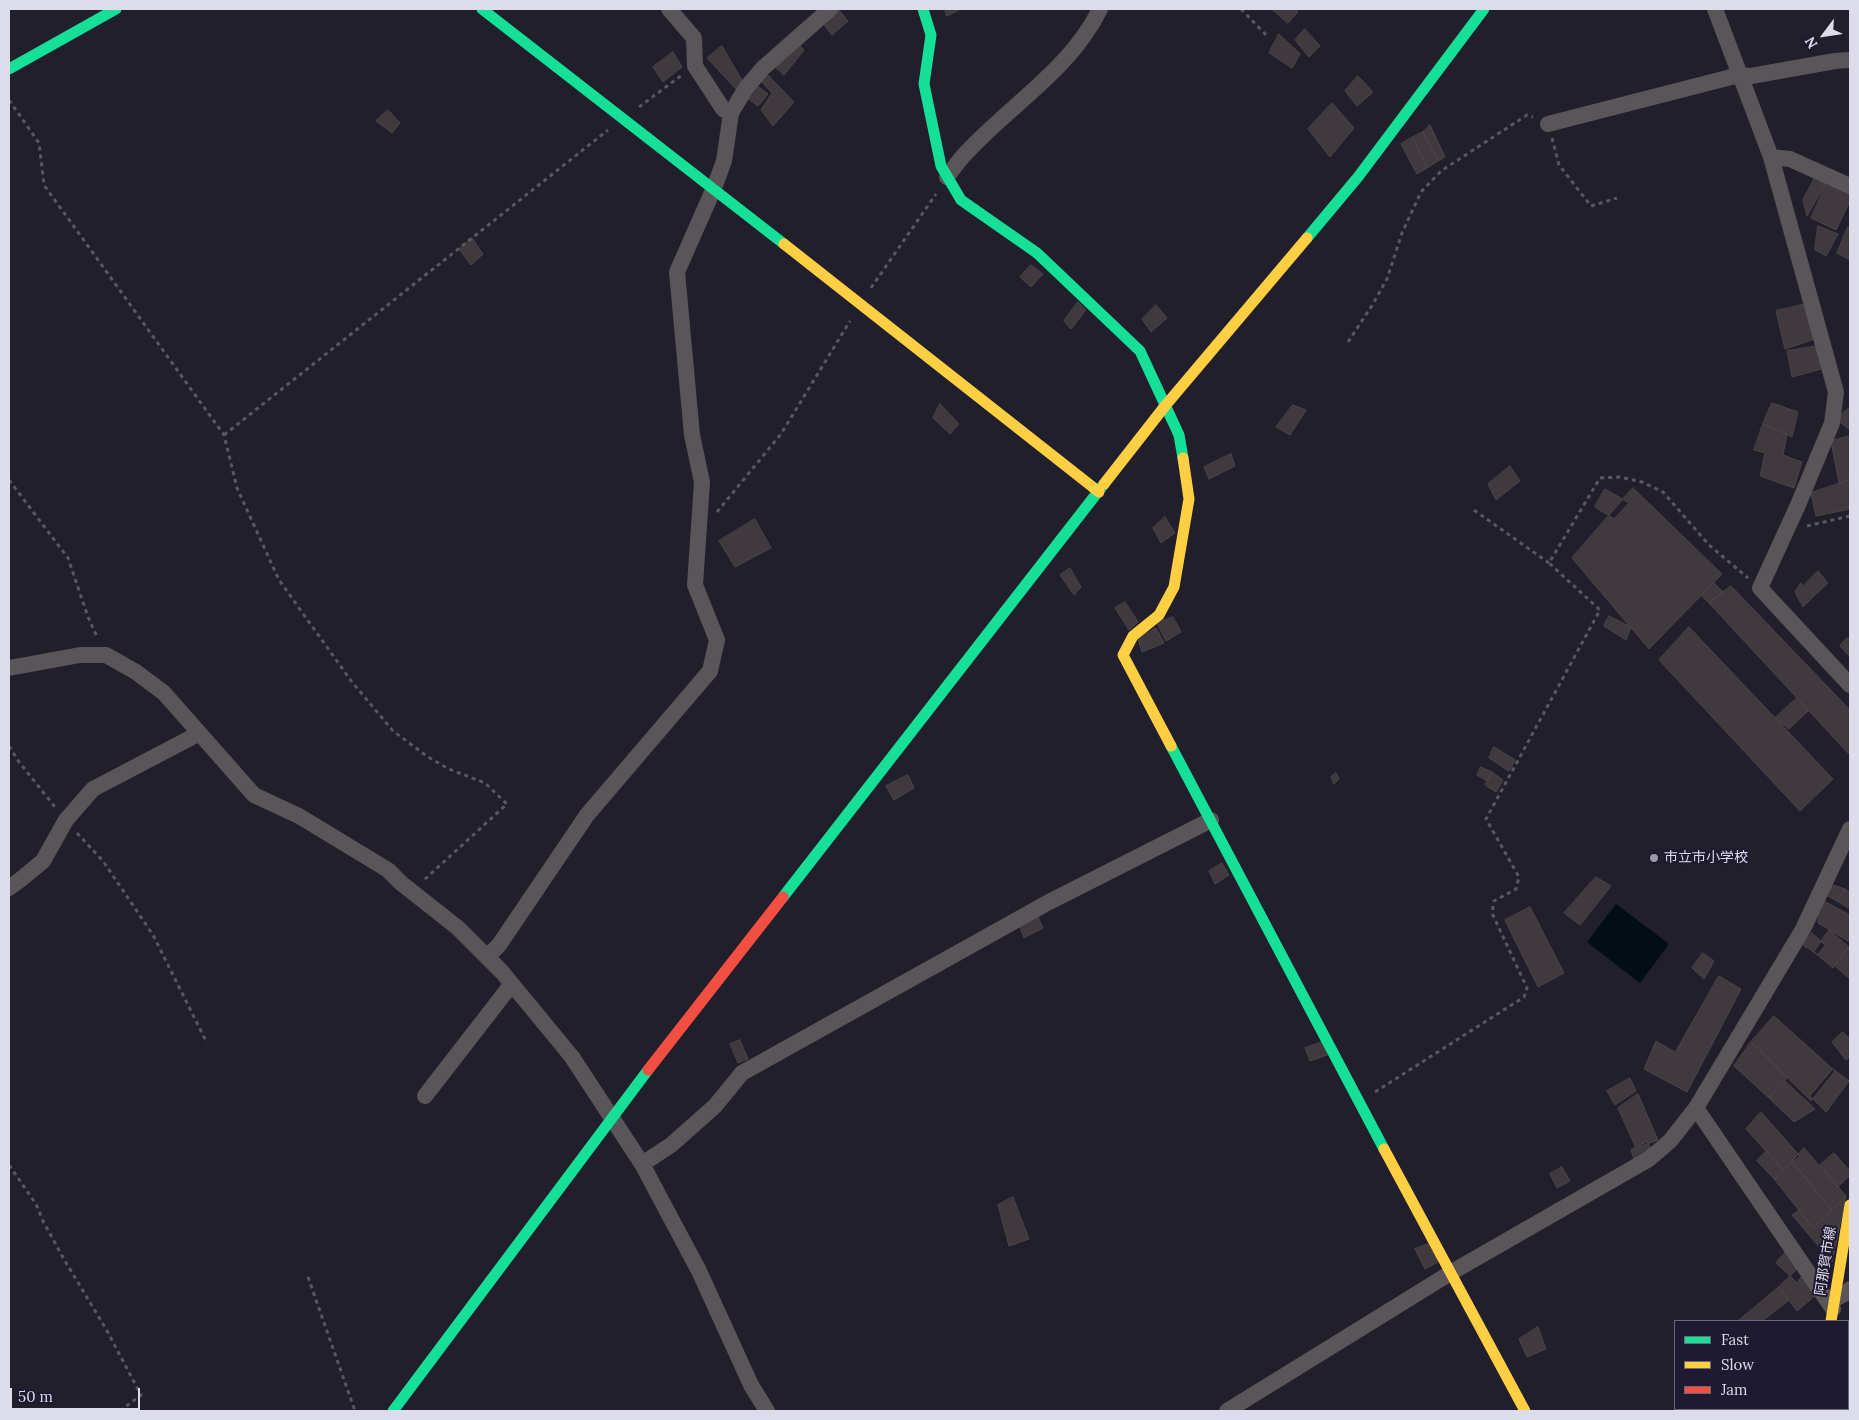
<!DOCTYPE html>
<html>
<head>
<meta charset="utf-8">
<style>
	body { margin:0 }
	#map { position:relative; width:1859px; height:1420px; overflow:hidden; background:#211f2c; font-family:Lora,serif }
	canvas { display:block }
	.frame { position:absolute; inset:0; border:10px solid #dddceb; pointer-events:none }
	.legend { position:absolute; left:1674px; top:1320px; width:175px; height:90px; box-sizing:border-box; background:#1d1a31; border:1px solid #6a687b; margin:0; padding:6px 9px; list-style:none; font-size:15px; color:#dddceb }
	.legend li { display:flex; align-items:center; gap:10px; height:25px }
	.legend b { width:25px; border:1px solid #6a687b }
	.north { position:absolute; left:1799px; top:10px; width:50px; height:50px; -webkit-text-stroke:4px #1d1a31; paint-order:stroke; rotate:239deg; font-size:14px; font-weight:700; line-height:20px; text-align:center; color:#dddceb }
	.north::after { content:''; display:block; margin:auto; width:18px; height:22px; background:#dddceb; clip-path:polygon(50% 0,100% 100%,50% 72%,0 100%) }
	.scale { position:absolute; left:10px; top:1388px; width:130px; height:22px; box-sizing:border-box; border:2px solid #dddceb; border-top:0; padding-left:6px; font-size:15px; line-height:18px; white-space:nowrap; color:#dddceb; -webkit-text-stroke:4px #1d1a31; paint-order:stroke }
</style>
</head>
<body>
<div id="map">
<canvas width="1859" height="1420"></canvas>
<div class="frame"></div>
<ul class="legend">
<li><b style="height:6px;background:#16e098"></b>Fast</li>
<li><b style="height:6px;background:#ffcf43"></b>Slow</li>
<li><b style="height:6px;background:#f24e42"></b>Jam</li>
</ul>
<div class="north">N</div>
<div class="scale">50 m</div>
</div>
<script>
const ctx = document.querySelector('canvas').getContext('2d');
ctx.lineJoin = 'round';
function fillPath(path, color) {
  ctx.fillStyle = color;
  ctx.fill(path, 'evenodd');
}
function stroke(path, color, width, dash) {
  ctx.strokeStyle = color;
  ctx.lineWidth = width;
  ctx.lineCap = dash ? 'butt' : 'round';
  ctx.setLineDash(dash || []);
  ctx.stroke(path);
}
function write(font, color, halo, rows, align = 'center') {
  ctx.font = font + ' Lora,"Noto Sans JP",serif';
  ctx.lineWidth = 4;
  ctx.setLineDash([]);
  ctx.textBaseline = 'middle';
  ctx.strokeStyle = halo;
  ctx.fillStyle = color;
  for (const [text, x, y, turn = 0] of rows) {
    ctx.save();
    ctx.translate(x, y);
    ctx.rotate((+turn || 0) * Math.PI / 180);
    ctx.textAlign = isNaN(turn) ? turn : align;
    if (halo) ctx.strokeText(text, 0, 0);
    ctx.fillText(text, 0, 0);
    ctx.restore();
  }
}
fillPath(new Path2D(`
	M1616,904L1669,944L1640,983L1587,942Z`), '#030d14');
const building = new Path2D(`
	M838,9L848,21L832,35L822,22Z
	M945,9H959V10L947,16Z
	M1272,9H1295L1298,12L1288,23Z
	M1305,29L1320,46L1309,57L1295,40Z
	M1279,34L1300,54L1292,68L1269,53Z
	M796,42L804,50L784,75L774,66Z
	M722,46L743,82L736,89L707,58Z
	M673,52L682,67L663,82L653,67Z
	M766,73L794,102L773,126L761,110L772,93L759,79Z
	M1358,76L1373,92L1357,106L1345,91Z
	M756,85L768,94L758,106L747,98Z
	M1332,103L1354,128L1330,157L1308,129Z
	M388,110L400,123L392,133L376,121Z
	M1430,125L1445,157L1438,161L1423,132Z
	M1423,132L1438,161L1427,168L1413,137Z
	M1413,137L1427,168L1417,174L1401,144Z
	M1818,172L1829,178L1807,216L1803,200Z
	M1829,178L1850,188V201L1836,230L1811,218Z
	M1818,226L1838,234L1826,256L1815,250Z
	M1848,227L1850,228V260L1837,253Z
	M472,238L483,254L471,265L459,249Z
	M1031,265L1043,274L1031,287L1020,277Z
	M1078,302L1086,310L1071,329L1064,321Z
	M1806,304L1815,339L1785,349L1776,311Z
	M1156,305L1167,318L1151,332L1142,319Z
	M1818,346L1825,368L1792,377L1787,351Z
	M1772,403L1798,412L1792,437L1763,424Z
	M940,404L959,424L950,434L933,418Z
	M1293,405L1306,410L1290,435L1276,427Z
	M1848,409L1850,411V430L1836,419Z
	M1763,424L1787,434L1783,455L1802,462L1794,488L1760,476L1765,453L1754,450Z
	M1850,436V480L1839,483L1831,441Z
	M1231,454L1235,466L1209,479L1204,467Z
	M1510,466L1520,481L1496,500L1488,484Z
	M1850,480V509L1816,516L1811,493Z
	M1633,488L1722,574L1649,649L1572,558Z
	M1605,489L1629,503L1614,519L1595,507Z
	M1165,517L1175,533L1161,543L1153,528Z
	M755,519L771,548L735,567L719,541Z
	M1070,568L1081,587L1074,595L1060,575Z
	M1818,571L1828,583L1815,595L1805,584Z
	M1714,583L1723,592L1709,603L1701,595Z
	M1801,583L1815,595L1803,607L1795,592Z
	M1731,586L1850,710V751L1848,753L1709,603Z
	M1125,602L1138,622L1129,630L1115,608Z
	M1609,616L1631,627L1626,640L1604,626Z
	M1173,617L1181,632L1166,641L1157,623Z
	M1689,627L1833,779L1800,811L1659,660Z
	M1156,628L1164,643L1142,652L1138,639Z
	M1847,638L1850,640V657L1840,646Z
	M1797,698L1808,711L1789,729L1775,718Z
	M1494,747L1515,760L1509,771L1489,758Z
	M1481,767L1492,772L1487,781L1477,775Z
	M1492,772L1503,780L1496,792L1485,785Z
	M1336,773L1339,779L1334,784L1331,777Z
	M908,775L914,788L894,800L886,786Z
	M1222,863L1229,875L1215,884L1209,871Z
	M1596,877L1611,886L1580,925L1564,913Z
	M1833,885L1845,889L1837,901L1824,894Z
	M1845,889L1850,892V909L1837,901Z
	M1822,900L1850,915V937L1848,941L1818,923Z
	M1530,907L1564,973L1538,987L1505,920Z
	M1038,917L1043,928L1024,938L1020,927Z
	M1829,930L1849,947L1833,968L1814,952Z
	M1812,933L1825,945L1818,955L1803,945Z
	M1849,947L1850,948V979L1835,966Z
	M1703,953L1714,961L1704,979L1692,968Z
	M1719,976L1741,989L1687,1092L1644,1069L1656,1041L1675,1052Z
	M1774,1016L1835,1071L1811,1101L1751,1042Z
	M1843,1032L1850,1039V1056L1846,1060L1832,1042Z
	M740,1040L748,1059L738,1063L730,1044Z
	M1325,1041L1330,1054L1310,1061L1305,1048Z
	M1751,1042L1787,1078L1769,1098L1734,1066Z
	M1833,1069L1849,1081L1826,1112L1810,1096Z
	M1630,1078L1636,1091L1615,1105L1607,1091Z
	M1785,1081L1815,1109L1794,1122L1769,1098Z
	M1638,1094L1658,1140L1636,1148L1618,1108Z
	M1761,1112L1800,1156L1783,1170L1746,1129Z
	M1647,1142L1651,1148L1634,1159L1631,1150Z
	M1804,1148L1846,1196L1832,1210L1792,1162Z
	M1766,1151L1783,1170L1775,1180L1757,1161Z
	M1834,1153L1850,1171V1175L1838,1187L1820,1165Z
	M1792,1162L1832,1210L1813,1228L1775,1180Z
	M1562,1167L1570,1181L1557,1188L1550,1174Z
	M1846,1196L1832,1262L1792,1215L1799,1210L1813,1228Z
	M1013,1197L1029,1239L1009,1246L998,1205Z
	M1428,1244L1438,1262L1425,1269L1415,1249Z
	M1792,1245L1807,1259L1790,1276L1776,1263Z
	M1790,1276L1797,1283L1801,1277L1817,1294L1797,1311L1779,1287Z
	M1779,1287L1789,1300L1762,1321H1738Z
	M1538,1327L1546,1349L1527,1357L1519,1339Z
	M1734,1409H1748L1749,1411H1728Z`);
fillPath(building, '#403a3f');
stroke(building, '#4b4449', 1);
stroke(new Path2D(`
	M1241,9L1268,37
	M9,100L39,143L44,185L224,435L237,488L279,580L352,682L393,731L428,757L449,769L485,783L507,804L424,880
	M639,107L682,75
	M1552,138L1559,165L1591,206L1617,198
	M871,288L936,194
	M1348,342L1373,304L1387,279L1402,233L1421,192L1441,171L1527,115L1533,117
	M224,435L608,130
	M9,480L68,558L88,617L98,639
	M1474,510L1549,563
	M717,512L781,434L850,321
	M1807,526L1850,516
	M9,746L19,762L55,807
	M77,833L103,861L153,935L207,1043
	M1375,1092L1524,997L1527,988L1492,913L1494,901L1516,889L1519,877L1486,819L1600,610L1549,563L1600,478L1620,477L1642,482L1663,492L1709,545L1748,578
	M9,1165L36,1204L43,1221L65,1261L106,1329L141,1395L120,1411
	M308,1277L355,1411
	M1780,1411L1781,1409`), '#5b575c', 3, [4, 4]);
stroke(new Path2D(`
	M669,9L694,38L695,66L723,109L731,113
	M1715,9L1771,157L1836,392L1832,423L1798,505L1760,588L1850,685
	M1548,124L1739,75L1751,76L1835,61L1850,60
	M1771,157L1790,159L1850,186
	M947,177C953,169 959,160 966,153C1010,105 1071,69 1100,9
	M9,668L80,655H106L136,672L164,693L254,795L299,816L388,870L401,883L458,928L502,972L572,1057L642,1164L699,1271L751,1385L767,1411
	M9,888L20,880L43,861L66,820L93,789L198,734
	M487,957L499,945L587,815L710,671L717,640L695,585L702,482L692,435L677,272L714,188L724,161L731,113L746,88L763,68L830,9
	M425,1096L511,985
	M1696,1108L1833,1309
	M642,1164L671,1145L715,1106L742,1073L1049,902L1211,820
	M1835,1299L1848,1292L1850,1289
	M1227,1411L1452,1272L1649,1159L1670,1141L1696,1108L1803,929L1850,829`), '#5a5558', 16);
stroke(new Path2D(`
	M482,9L784,244
	M923,9L931,35L924,84L941,166L961,200L1037,253L1140,351L1179,435L1183,458
	M9,69L116,9
	M1307,238L1358,177L1484,9
	M1171,746L1384,1149
	M783,897L1104,484
	M393,1411L648,1070
	M1814,1411L1815,1409`), '#16e098', 11);
stroke(new Path2D(`
	M784,244L1099,492
	M1104,484L1165,406L1307,238
	M1171,746L1123,655L1133,636L1159,615L1174,587L1189,499L1183,458
	M1384,1149L1525,1411
	M1831,1321L1850,1205`), '#ffcf43', 11);
stroke(new Path2D(`
	M648,1070L783,897`), '#f24e42', 11);
for (const [x, y, r, color] of [
	[1654,858,5,"#9b9aa8"]
]) {
  const dot = new Path2D();
  dot.arc(x, y, r, 0, 2 * Math.PI);
  ctx.fillStyle = color;
  ctx.fill(dot);
  stroke(dot, '#1d1a31', 2);
}
write('14px', '#dddceb', '#1d1a31', [
	["市立市小学校",1664,858]
], 'left');
write('14px', '#dddceb', '#1d1a31', [
	["阿那賀市線",1826,1261,-81]
]);
</script>
</body>
</html>
